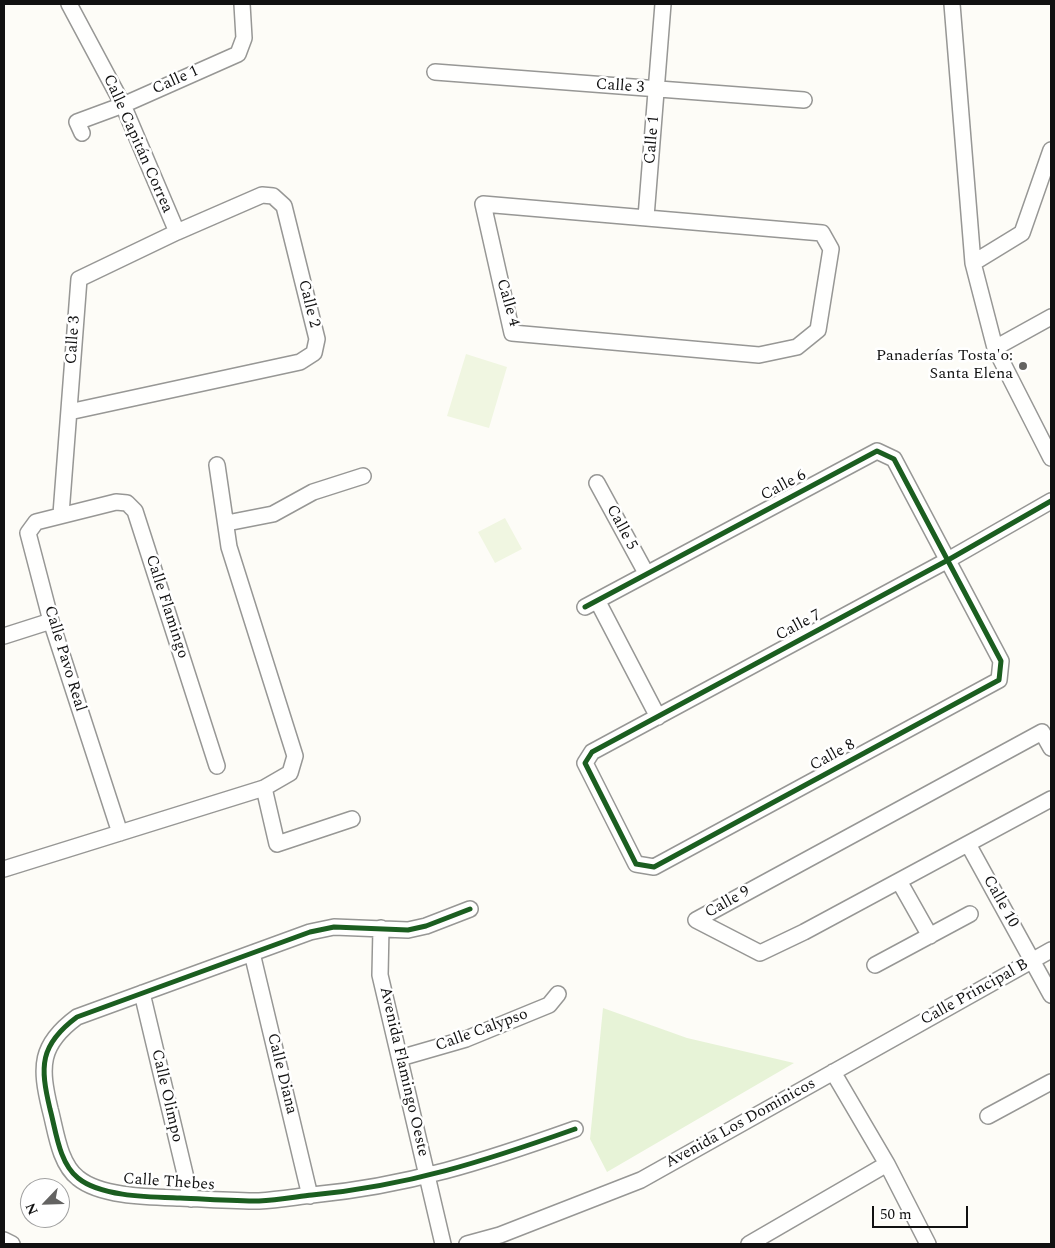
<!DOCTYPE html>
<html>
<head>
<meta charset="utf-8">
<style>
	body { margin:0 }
	#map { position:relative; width:1055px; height:1248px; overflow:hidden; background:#fdfcf7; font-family:Spectral,serif }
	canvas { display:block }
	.frame { position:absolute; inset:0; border:5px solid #111; pointer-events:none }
	.north { position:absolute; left:20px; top:1178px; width:50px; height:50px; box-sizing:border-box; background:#fff; border:1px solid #a0a0a0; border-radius:50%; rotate:246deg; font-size:14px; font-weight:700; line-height:20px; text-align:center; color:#111 }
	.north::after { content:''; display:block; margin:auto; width:18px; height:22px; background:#646362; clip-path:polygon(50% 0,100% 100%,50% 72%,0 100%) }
	.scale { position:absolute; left:872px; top:1206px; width:96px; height:22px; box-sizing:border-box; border:2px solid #111; border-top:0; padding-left:6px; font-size:15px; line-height:18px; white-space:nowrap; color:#111; -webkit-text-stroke:4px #fff; paint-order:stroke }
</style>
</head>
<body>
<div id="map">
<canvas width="1055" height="1248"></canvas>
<div class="frame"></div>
<div class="north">N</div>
<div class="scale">50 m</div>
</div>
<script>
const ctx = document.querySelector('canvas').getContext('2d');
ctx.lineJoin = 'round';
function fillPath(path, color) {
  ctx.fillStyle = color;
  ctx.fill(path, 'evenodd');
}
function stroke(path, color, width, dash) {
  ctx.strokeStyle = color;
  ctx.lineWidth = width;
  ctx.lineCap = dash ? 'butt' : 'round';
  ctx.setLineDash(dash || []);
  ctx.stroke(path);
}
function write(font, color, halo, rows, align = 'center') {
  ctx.font = font + ' Spectral,serif';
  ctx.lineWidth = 5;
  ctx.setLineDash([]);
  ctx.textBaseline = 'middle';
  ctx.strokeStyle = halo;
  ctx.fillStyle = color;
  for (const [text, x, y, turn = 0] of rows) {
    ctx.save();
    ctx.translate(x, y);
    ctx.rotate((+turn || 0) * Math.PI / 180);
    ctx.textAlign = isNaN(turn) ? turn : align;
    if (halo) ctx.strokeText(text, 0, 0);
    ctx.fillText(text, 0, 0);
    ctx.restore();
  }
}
fillPath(new Path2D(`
	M603,1008L687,1038L794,1063L607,1172L590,1139Z`), '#e7f3d7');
fillPath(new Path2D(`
	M466,354L507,367L489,428L447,416Z
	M505,518L522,549L495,563L478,532Z`), '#f0f6e1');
const minor = new Path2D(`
	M69,4L123,105L177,232
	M952,4L973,263L995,348L1051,458
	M435,72L804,100
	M82,133L77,122L123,105L238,54L244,38L242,4
	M483,204L822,233L831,249L818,330L797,347L759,355L512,333Z
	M646,217L663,4
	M973,263L1022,233L1051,150
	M995,348L1051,317
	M597,483L646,573
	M61,514L79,279L177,232L262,195L273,196L284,206L317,339L314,353L300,362L69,412
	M227,523L273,514L313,492L363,476
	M598,602L658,717
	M585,607L877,451L894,459L1001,661L999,680L654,867L636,864L585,763L592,752L948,560L1051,501
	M4,636L51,621
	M1051,748L1042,732L696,920L760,953L804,932L1051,799
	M264,788L277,844L352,819
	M120,833L51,621L28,533L36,522L116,502L127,503L135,511L217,766
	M968,844L1051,995
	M4,869L264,788L290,773L295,756L229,547L217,465
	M899,881L930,936
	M470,909L426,926L408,930L334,927L310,932L77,1017C39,1045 40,1067 50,1109C56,1131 59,1163 78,1178C101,1197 151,1197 180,1198C206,1199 233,1201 259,1201C277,1200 295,1197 312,1195C408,1186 485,1161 575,1129
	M381,928L380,975L443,1244
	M252,953L310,1196
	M875,965L970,914
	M142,993L191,1199
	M400,1058L466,1039L549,1005L558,994
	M833,1072L887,1164L928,1244
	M988,1116L1051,1082
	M4,1240L12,1244
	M467,1244L500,1235L641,1180L1051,950
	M749,1244L887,1164`);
stroke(minor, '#979795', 18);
stroke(minor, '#fffffe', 15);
stroke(new Path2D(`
	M585,607L877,451L894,459L1001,661L999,680L654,867L636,864L585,763L592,752L948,560L1051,501
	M470,909L426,926L408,930L334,927L310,932L77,1017C39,1045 40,1067 50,1109C56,1131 59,1163 78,1178C101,1197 151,1197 180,1198C206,1199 233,1201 259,1201C277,1200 295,1197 312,1195C408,1186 485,1161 575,1129`), '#1b5e20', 5);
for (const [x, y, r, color] of [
	[1023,366,5,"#646362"]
]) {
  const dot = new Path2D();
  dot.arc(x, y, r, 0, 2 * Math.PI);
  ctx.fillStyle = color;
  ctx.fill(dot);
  stroke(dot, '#fff', 2);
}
write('16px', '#111', '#fff', [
	["Calle 1",176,81,-24],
	["Calle 3",620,87,4],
	["Calle 1",653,140,-85],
	["Calle Capitán Correa",137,144,66],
	["Calle 4",507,303,74],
	["Calle 2",308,304,76],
	["Calle 3",74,340,-86],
	["Calle 6",784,486,-28],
	["Calle 5",621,528,62],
	["Calle Flamingo",166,607,72],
	["Calle 7",799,626,-28],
	["Calle Pavo Real",64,659,73],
	["Calle 8",833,756,-29],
	["Calle 10",1000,902,61],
	["Calle 9",728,903,-29],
	["Calle Principal B",975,993,-29],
	["Calle Calypso",482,1031,-20],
	["Avenida Flamingo Oeste",403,1072,77],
	["Calle Diana",281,1074,76],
	["Calle Olimpo",166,1096,77],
	["Avenida Los Dominicos",741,1124,-29],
	["Calle Thebes",169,1183,4]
]);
write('16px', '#111', '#fff', [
	["Panaderías Tosta'o:",1013,357],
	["Santa Elena",1013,375]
], 'right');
</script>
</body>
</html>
